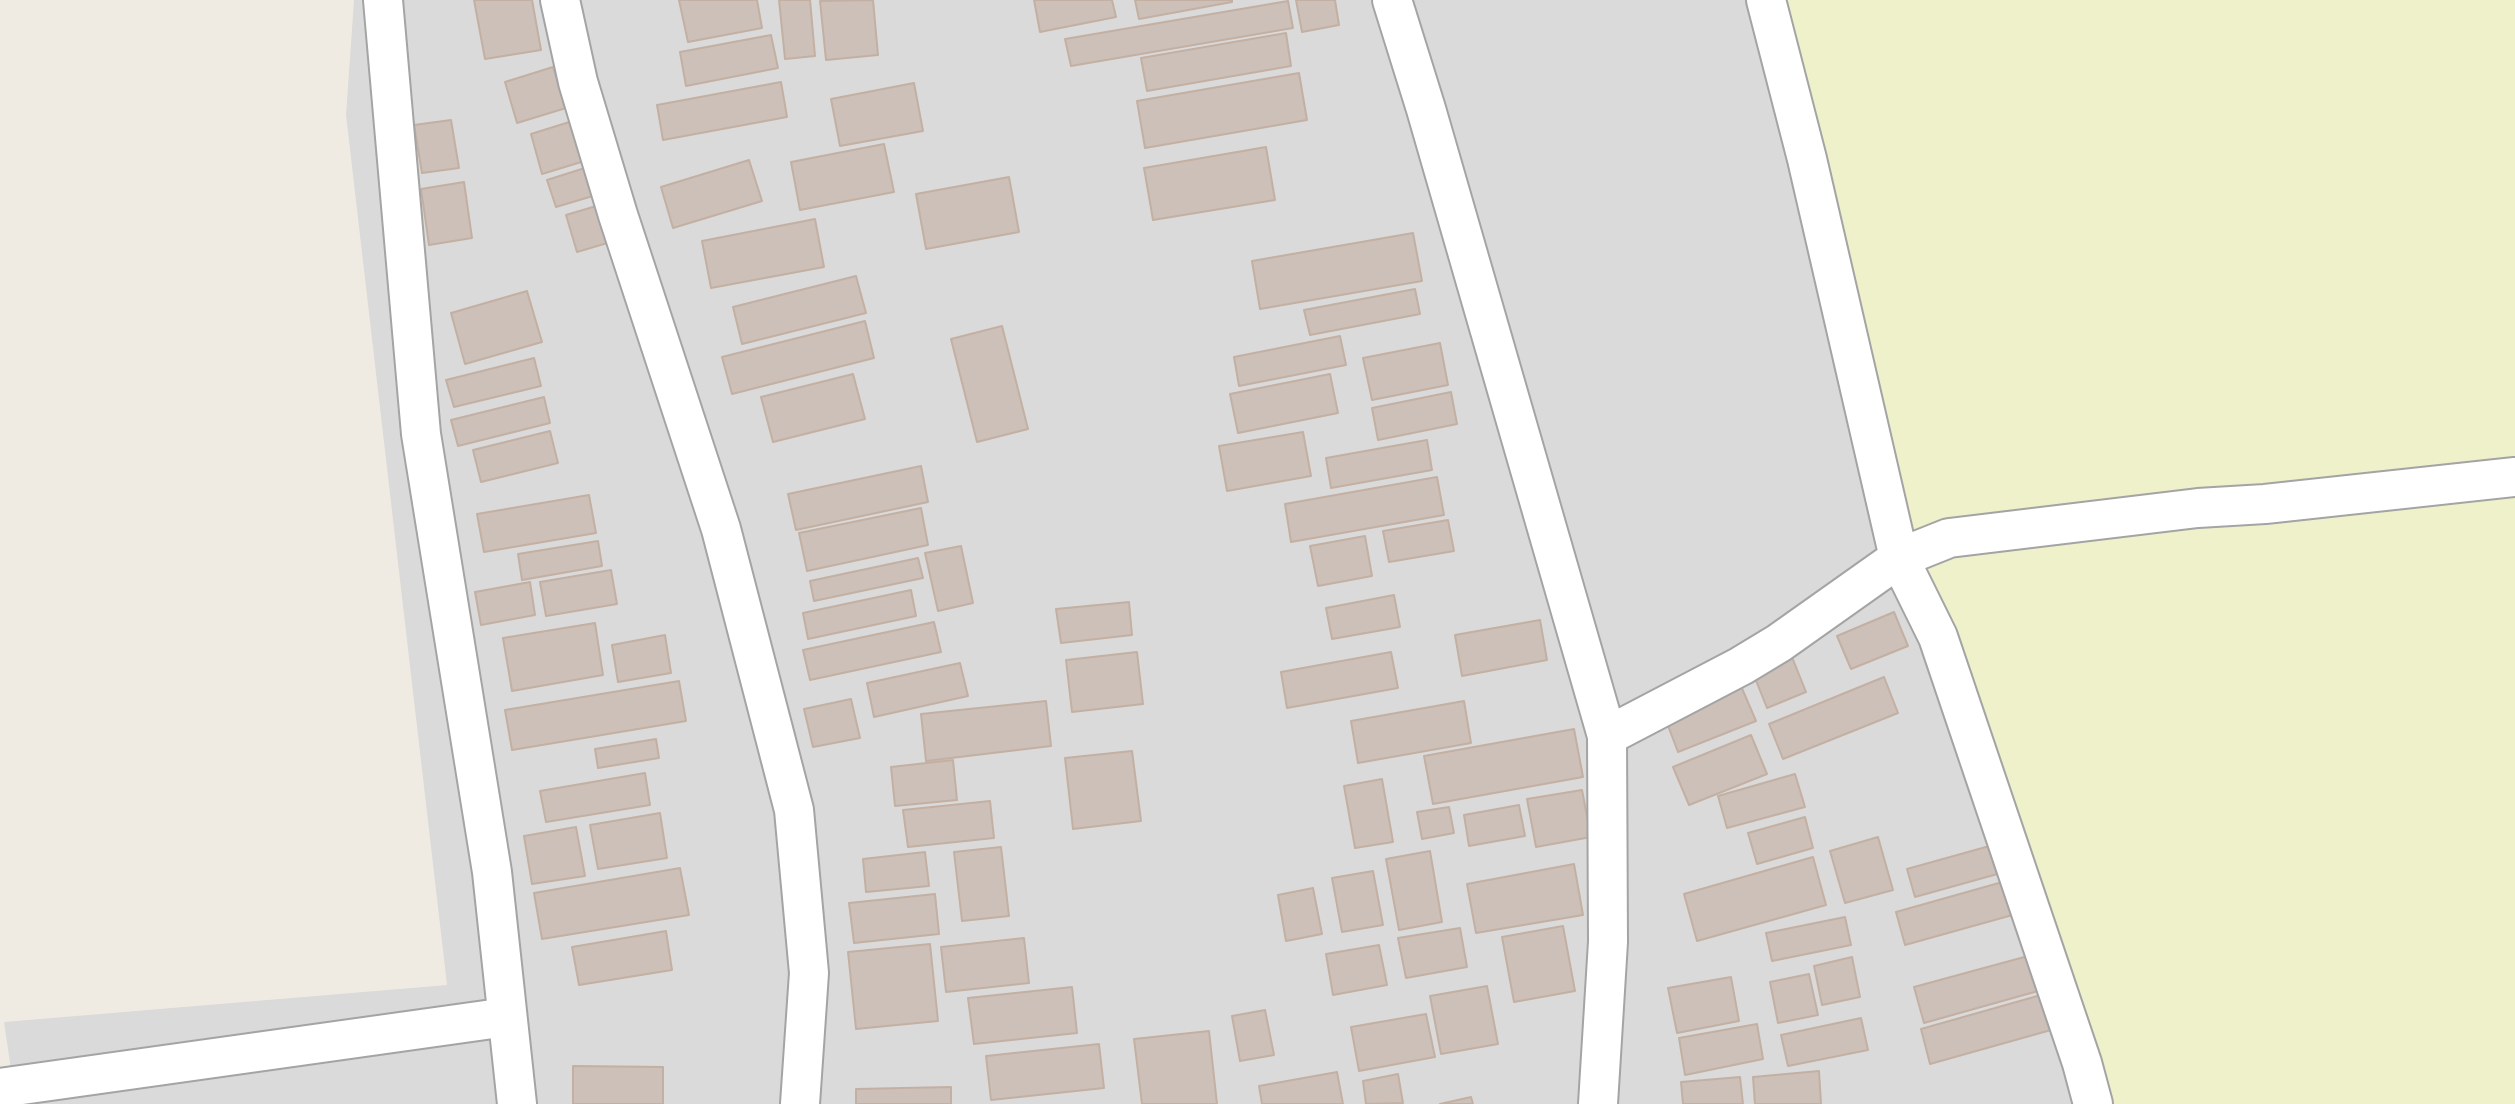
<!DOCTYPE html>
<html>
<head>
<meta charset="utf-8">
<style>
	body { margin:0 }
	canvas { display:block; background:#f0ebe2 }
</style>
</head>
<body>
<canvas width="2515" height="1104"></canvas>
<script>
const ctx = document.querySelector('canvas').getContext('2d');
ctx.lineJoin = 'round';
function fillPath(path, color) {
  ctx.fillStyle = color;
  ctx.fill(path, 'evenodd');
}
function stroke(path, color, width, dash) {
  ctx.strokeStyle = color;
  ctx.lineWidth = width;
  ctx.lineCap = dash ? 'butt' : 'round';
  ctx.setLineDash(dash || []);
  ctx.stroke(path);
}
fillPath(new Path2D(`
	M354,0H1758L2078,1104H16L4,1022L447,985L346,115Z`), '#dbdada');
fillPath(new Path2D(`
	M1758,0H2515V1104H2078Z`), '#eff1cb');
const building = new Path2D(`
	M474,0H532L541,50L485,59Z
	M679,0H757L762,28L688,42Z
	M779,0H810L815,56L785,59Z
	M873,0L878,55L826,60L820,1Z
	M1034,0H1112L1116,17L1040,32Z
	M1135,0H1232V2L1139,19Z
	M1296,0H1335L1339,25L1302,32Z
	M1288,1L1293,28L1071,66L1065,39Z
	M1286,33L1291,66L1147,91L1141,58Z
	M771,35L778,68L686,86L680,52Z
	M553,67L566,108L517,123L505,82Z
	M1299,73L1307,120L1145,148L1137,101Z
	M781,82L787,117L663,140L657,105Z
	M914,83L923,131L840,146L831,99Z
	M579,119L591,159L542,174L531,134Z
	M451,120L459,168L422,173L414,125Z
	M884,144L894,192L800,210L791,162Z
	M1266,147L1275,200L1153,220L1144,168Z
	M749,160L762,201L673,228L661,187Z
	M588,167L596,195L556,207L547,180Z
	M1009,177L1019,232L926,249L916,194Z
	M464,182L472,238L429,245L421,189Z
	M603,204L614,241L577,252L566,215Z
	M815,219L824,267L711,288L702,241Z
	M1413,233L1422,281L1260,309L1252,261Z
	M856,276L866,313L742,344L733,307Z
	M1415,289L1420,314L1310,335L1304,310Z
	M527,291L542,342L465,364L451,313Z
	M865,321L874,358L732,394L722,357Z
	M1002,326L1028,429L977,442L951,339Z
	M1340,336L1346,365L1239,386L1234,357Z
	M1440,343L1448,385L1372,400L1363,358Z
	M534,358L541,386L454,407L446,380Z
	M853,374L865,419L773,442L761,397Z
	M1330,374L1338,413L1238,433L1230,394Z
	M1451,392L1457,424L1378,440L1372,408Z
	M544,397L550,423L458,446L451,420Z
	M550,431L558,463L481,482L473,450Z
	M1303,432L1311,476L1227,491L1219,446Z
	M1427,440L1432,470L1331,488L1326,458Z
	M921,466L928,502L796,530L788,494Z
	M1437,477L1444,515L1291,542L1285,504Z
	M589,495L596,533L484,552L477,514Z
	M921,508L928,545L807,571L799,533Z
	M1448,520L1454,551L1389,562L1383,531Z
	M1365,536L1372,576L1318,586L1310,546Z
	M598,541L602,566L522,580L518,554Z
	M961,546L973,603L938,611L925,553Z
	M918,558L923,578L814,601L810,581Z
	M611,570L617,604L546,616L540,582Z
	M530,582L535,615L481,625L475,592Z
	M911,590L916,616L808,639L803,613Z
	M1394,595L1400,627L1332,639L1326,608Z
	M1129,602L1132,635L1061,643L1056,609Z
	M1894,612L1908,646L1851,669L1837,636Z
	M1540,620L1547,660L1462,676L1455,635Z
	M934,622L941,652L810,680L803,650Z
	M595,623L603,675L512,691L503,638Z
	M665,635L671,673L618,682L612,645Z
	M1137,652L1143,704L1072,712L1066,660Z
	M1391,652L1398,688L1287,708L1281,672Z
	M1790,652L1806,692L1767,708L1751,668Z
	M960,663L968,696L874,717L867,683Z
	M1884,677L1898,713L1783,759L1769,724Z
	M1738,679L1756,721L1678,752L1662,710Z
	M679,681L686,721L512,750L505,710Z
	M851,699L860,738L813,747L804,709Z
	M1046,701L1051,746L926,761L921,714Z
	M1464,701L1471,743L1358,763L1351,721Z
	M1574,729L1583,777L1433,804L1424,756Z
	M1751,735L1767,774L1689,805L1673,767Z
	M656,739L659,758L598,768L595,749Z
	M1132,751L1141,821L1073,829L1065,758Z
	M953,760L957,800L895,806L891,767Z
	M645,773L650,805L546,822L540,791Z
	M1795,774L1805,807L1727,828L1718,796Z
	M1382,779L1393,842L1355,848L1344,786Z
	M1582,790L1591,837L1536,847L1527,799Z
	M990,801L994,838L908,847L903,810Z
	M1519,805L1525,836L1469,846L1464,815Z
	M1449,807L1454,833L1422,839L1417,812Z
	M660,813L667,858L598,869L590,825Z
	M1805,817L1813,848L1757,864L1748,833Z
	M576,827L585,876L532,884L524,836Z
	M1878,837L1893,890L1845,903L1830,851Z
	M1993,845L2001,873L1915,897L1907,869Z
	M1001,847L1009,916L962,921L954,852Z
	M1430,851L1442,922L1399,930L1386,859Z
	M925,852L929,886L866,892L863,859Z
	M1813,857L1826,905L1697,941L1684,894Z
	M1574,864L1583,915L1476,933L1467,884Z
	M680,868L689,915L542,939L534,893Z
	M1373,871L1383,925L1342,932L1332,878Z
	M2006,881L2016,914L1905,945L1896,912Z
	M1313,888L1322,934L1286,941L1278,895Z
	M935,894L939,934L854,943L849,903Z
	M1845,917L1851,945L1772,961L1766,933Z
	M1563,926L1575,991L1514,1002L1502,937Z
	M1460,928L1467,967L1406,978L1398,938Z
	M666,931L672,970L579,985L572,947Z
	M1024,938L1029,983L946,992L941,947Z
	M930,944L938,1021L856,1029L848,952Z
	M1379,945L1387,985L1333,995L1326,954Z
	M2028,956L2038,991L1924,1023L1914,987Z
	M1852,957L1860,997L1822,1005L1814,966Z
	M1809,974L1818,1015L1778,1023L1770,982Z
	M1731,977L1739,1021L1677,1033L1668,988Z
	M1487,986L1498,1044L1441,1054L1430,996Z
	M1072,987L1077,1033L974,1044L968,998Z
	M2041,995L2051,1030L1930,1064L1921,1029Z
	M1265,1010L1274,1055L1240,1061L1232,1016Z
	M1426,1014L1435,1057L1359,1071L1351,1027Z
	M1861,1018L1868,1050L1788,1066L1781,1035Z
	M1757,1024L1763,1059L1685,1075L1679,1038Z
	M1209,1031L1217,1104H1142L1134,1039Z
	M1099,1044L1104,1088L991,1100L986,1056Z
	M573,1066L663,1067V1104H573Z
	M1819,1071L1821,1104H1755L1753,1077Z
	M1337,1072L1343,1104H1262L1259,1086Z
	M1398,1074L1403,1103L1366,1104L1363,1081Z
	M1740,1077L1743,1104H1683L1681,1082Z
	M951,1087V1104H856V1089Z
	M1471,1097L1473,1104H1440Z`);
fillPath(building, '#ccc0b8');
stroke(building, '#c3b0a3', 2);
const minor = new Path2D(`
	M383,0L421,434L492,872L517,1104
	M560,0L578,82L618,215L721,529L794,810L809,973L800,1104
	M1392,0L1426,109L1607,736L1608,942L1598,1104
	M1766,0L1807,159L1899,558L1938,637L2082,1063L2093,1104
	M1607,736L1741,666L1779,643L1899,558L1949,538L2198,508L2265,504L2515,477
	M0,1088L507,1017`);
stroke(minor, '#a4a4a4', 42);
stroke(minor, '#fff', 38);
</script>
</body>
</html>
